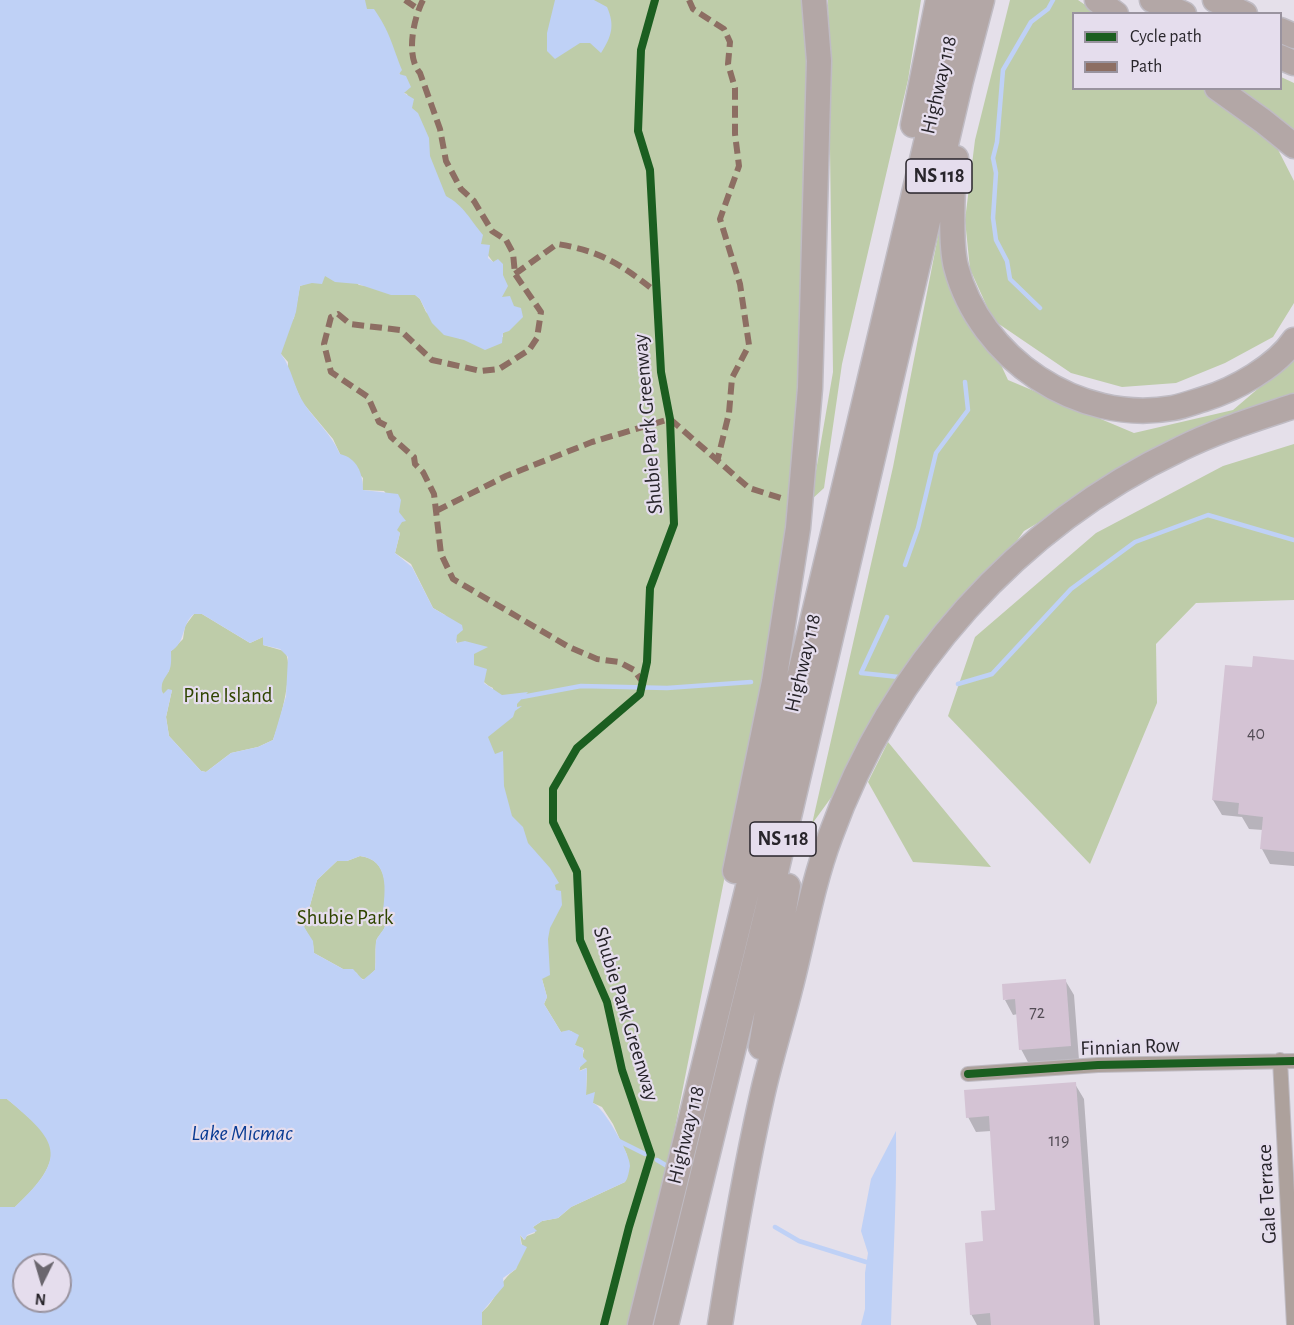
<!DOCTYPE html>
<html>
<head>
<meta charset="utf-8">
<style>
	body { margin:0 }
	#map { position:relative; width:1294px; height:1325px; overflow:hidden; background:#e5e0ea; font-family:"Alegreya Sans",sans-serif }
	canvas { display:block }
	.legend { position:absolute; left:1072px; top:12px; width:210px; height:78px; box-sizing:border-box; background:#e5dded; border:2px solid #99939f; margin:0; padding:8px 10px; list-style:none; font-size:18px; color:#28252b }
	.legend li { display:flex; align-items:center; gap:12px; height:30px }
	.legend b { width:30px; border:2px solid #99939f }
	.north { position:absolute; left:12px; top:1253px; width:60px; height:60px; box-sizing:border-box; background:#e5dded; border:2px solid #99939f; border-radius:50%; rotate:185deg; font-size:16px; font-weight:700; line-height:24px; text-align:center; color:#28252b }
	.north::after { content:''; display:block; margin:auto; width:21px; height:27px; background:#6a666e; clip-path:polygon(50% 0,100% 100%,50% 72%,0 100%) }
</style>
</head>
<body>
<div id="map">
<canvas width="1294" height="1325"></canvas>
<ul class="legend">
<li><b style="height:8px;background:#1b5e20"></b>Cycle path</li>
<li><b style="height:8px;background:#8d6e63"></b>Path</li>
</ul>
<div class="north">N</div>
</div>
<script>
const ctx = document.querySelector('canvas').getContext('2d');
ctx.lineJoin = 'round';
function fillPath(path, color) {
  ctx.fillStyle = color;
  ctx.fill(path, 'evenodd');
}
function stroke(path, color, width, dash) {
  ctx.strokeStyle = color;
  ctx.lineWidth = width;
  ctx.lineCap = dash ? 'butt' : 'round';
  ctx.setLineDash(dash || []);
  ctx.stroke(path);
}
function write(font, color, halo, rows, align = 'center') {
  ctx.font = font + ' "Alegreya Sans",sans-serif';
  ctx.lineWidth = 4.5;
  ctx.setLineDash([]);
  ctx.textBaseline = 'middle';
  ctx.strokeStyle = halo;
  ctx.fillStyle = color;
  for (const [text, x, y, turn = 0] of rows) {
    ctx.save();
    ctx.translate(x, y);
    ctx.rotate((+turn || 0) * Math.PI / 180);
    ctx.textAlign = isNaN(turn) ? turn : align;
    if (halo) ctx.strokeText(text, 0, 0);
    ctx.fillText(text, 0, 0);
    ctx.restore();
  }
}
fillPath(new Path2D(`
	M355,0H814L809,451L636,1325H482V1312C499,1298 496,1283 516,1269L522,1245L520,1235L524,1240L527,1236L535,1233L533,1227L542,1221L558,1218L571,1207L625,1182L627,1155L613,1124L602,1107L593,1103L590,1095H586L587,1071L586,1068L579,1071L584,1050L575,1045V1034L571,1031L561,1032L544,1004L547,997L542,979L469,784L493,688C472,679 453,635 445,615L433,608L411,564L395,553L400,533L396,530L399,510L384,491L362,490L363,478L340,454L333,439L302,402L288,370V362L281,354L280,339L294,318L300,286L325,276L346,273L359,285L412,292L420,299L426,312L460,339L503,337V333L513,326L508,297H502L493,262L440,191L407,94L404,93L399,72Z
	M828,0H921L908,80L842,364L824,488L811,500L833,372Z
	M1010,0H1078L1097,13L1074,14V88L1212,89L1268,130L1294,181V303L1273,337L1225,363L1176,383L1122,387L1071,373L993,320L970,269L965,220L975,140Z
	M1281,77L1294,83V141L1229,89L1280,88Z
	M939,231L1008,380L1134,433L1233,410L1267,381L1294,345V398L1191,434L1024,531L812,824L893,467Z
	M1294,444V600L1196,603L1156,644L1157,703L1090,864L948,716L975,637L1096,533L1223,466Z
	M194,614H202L250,643L263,637V645L284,651C296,663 280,725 273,740L258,747L231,753L206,772L201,771L169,736L166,717L172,690L163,694L161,690L162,680L169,671L171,651L183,639L185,626Z
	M888,742L991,867L913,862L868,782Z
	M360,856C389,859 387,891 383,912C383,917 385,921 385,926C384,932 377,936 376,942C375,951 376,961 375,970L365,980L358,977L357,973L343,969L314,953L313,944L304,927L317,880L337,861H347Z
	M0,1099H7C17,1107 43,1128 48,1138C62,1163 31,1192 15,1207H0Z`), '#becca9');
fillPath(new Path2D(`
	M0,0H365L367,9H374C390,32 392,45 402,70L399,74L406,76L411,87L404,93L414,99L412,108L418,113L429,138L430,156L446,196C464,206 469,218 483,235L481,244L490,245L488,258L493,262L498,259L503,264V275L508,286L502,297L510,296L514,306L521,308L523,317L509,331L503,333L502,343L485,350L464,340L444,335L432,323L420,299L415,295H391L358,284L335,282L325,276L322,284L312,283L300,286L296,312L281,354C292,368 294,389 305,405C317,422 331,434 340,454C357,458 363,473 363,490L398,494L401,500L399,512L406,521L402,522L397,530L400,533L395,553L412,567L433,608L462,625L463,630L457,635L456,643L465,641L488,647L474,654V665L487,669L484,683L502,695L528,692L517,704V707L522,706L515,711L513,717L488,737L495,754L503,751L504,786L512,816L523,827L528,843L550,868L559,883L555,885L556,890L561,891L562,905L550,928L548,939L550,975L542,979L547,997L544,1004L561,1032L569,1030L579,1035L575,1045L583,1048V1057L587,1061L579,1068L580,1071L587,1068L586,1095L595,1092L593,1103C603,1106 631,1155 630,1166C629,1171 628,1179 625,1182L571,1207L558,1218L542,1221L533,1227L537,1231L527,1235L525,1240L520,1235L521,1244L527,1247L516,1269L503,1278L504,1286L482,1312V1325H0V1207H15C69,1156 58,1142 7,1099H0ZM194,614H202L250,643L263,637V645L280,649L288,657L286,696L273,740L258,747L231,753L206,772L201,771L169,736L166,717L172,690L168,689L163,694C159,684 164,680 169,671C172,665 171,657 171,651C186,643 181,624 194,614ZM360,856C390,860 385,891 383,912C383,917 386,921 385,926C383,932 377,936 376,942C375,951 376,961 375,970L363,980L353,969H343L314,953L313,941L304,927L317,880L337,861H347ZM24,1265H60V1301H24Z
	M555,0H594L607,7C615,25 612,36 601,53L590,43H580L555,59L547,51V33Z
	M896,1131C897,1196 893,1260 891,1325H861L865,1309V1273L868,1253L861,1231L871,1179Z`), '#bfd1f6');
fillPath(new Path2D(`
	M1294,662V866L1270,864L1262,849L1263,830L1249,829L1242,817L1222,815L1213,800L1254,669Z
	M1065,980L1074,995L1079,1060L1029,1064L1021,1049L1018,1014L1013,1015L1005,1000Z
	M1075,1084L1084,1099L1100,1325H977L971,1314L997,1212L991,1131L976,1132L968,1117Z`), '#0003');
stroke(new Path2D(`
	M1040,308L1010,279L1007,261L996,240L993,218L996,173L993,158L997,142L1003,70L1031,22L1048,9L1053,0
	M905,565L918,528L936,453L968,410L965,382
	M887,617L861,673L899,677
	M958,684L992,674L1071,589L1135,542L1208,515L1294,540
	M522,697L581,686L667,688L751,682
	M619,1141L645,1154
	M657,1160L667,1166
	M775,1227L799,1241L866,1262`), '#bfd1f6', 4.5);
fillPath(new Path2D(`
	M1253,656L1294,660V852L1260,849L1263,817L1238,814L1239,803L1212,800L1225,665L1252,667Z
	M1066,979L1071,1046L1019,1050L1015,999L1003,1000L1002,984Z
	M1076,1082L1094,1325H991L990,1313L970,1315L965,1243L983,1241L981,1211L995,1210L989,1116L966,1118L964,1090Z`), '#d4c3d4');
const street = new Path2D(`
	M1280,1060L1294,1325
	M968,1074L1098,1065L1294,1061`);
const highway = new Path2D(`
	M1097,0L1116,14
	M1152,0L1184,14
	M1215,0L1245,14
	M1280,30L1294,36
	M1280,57L1294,63
	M1217,88L1263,121L1294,146
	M913,125L938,0
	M956,158C952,181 950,244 956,267C980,358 1078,425 1173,408C1183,406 1194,402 1204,399C1234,390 1277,366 1294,340
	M735,871L774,682L798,528L810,388L819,61L814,0
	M761,1047L788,886
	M640,1325L780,757L960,0
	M666,1325L766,915L961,80L982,0
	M720,1325C732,1248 745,1172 762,1096C770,1060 781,1025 790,989C803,939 812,885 830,837C891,668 1017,526 1180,449C1216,431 1255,419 1294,406`);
stroke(street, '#bfbbc3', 16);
stroke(highway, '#bfbbc3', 27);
stroke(street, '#ada19c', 14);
stroke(highway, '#b3a7a6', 24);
stroke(new Path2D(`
	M405,0L418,9
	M423,0C414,17 405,56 420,73L440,129L446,161L461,189L474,201L492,231L506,240L513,253L515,274L541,312L537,338L529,350L499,369L481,371L432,360L400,330L350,324L338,314L331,317L324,344L331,372L368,397L379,422L387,426L391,437L414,457L415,464L423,472L434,494L441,554L453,579L569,647L597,659L619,662L634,670L641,680
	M689,0L693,9L724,29L730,42L728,64L735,88V134L739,166L720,219L740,284L749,345L732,378L729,413L717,462
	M515,274L557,244C601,251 622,265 656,292
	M436,511L506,476L592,442L670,419L749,488L784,499`), '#8d6e63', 6, [12, 6]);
stroke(new Path2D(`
	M968,1074L1098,1065L1294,1061
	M604,1325L629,1227L651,1155L622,1070L607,1002L580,940L577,872L553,822V789L577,748L640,694L647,662L650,588L674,524L670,419L661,372L650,170L638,131L641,50L655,0`), '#1b5e20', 8);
write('18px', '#534c55', null, [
	["40",1256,734],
	["72",1037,1013],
	["119",1059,1141]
]);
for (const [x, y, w] of [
	[939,176,66],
	[783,839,66]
]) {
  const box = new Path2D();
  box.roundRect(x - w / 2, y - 17, w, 34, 4.5);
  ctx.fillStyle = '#e5dded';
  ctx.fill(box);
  stroke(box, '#28252b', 1.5);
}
write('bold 20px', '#28252b', null, [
	["NS 118",939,176],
	["NS 118",783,839]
]);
write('21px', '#28252b', '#e5dded', [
	["Highway 118",939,85,-77],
	["Shubie Park Greenway",648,424,-95],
	["Highway 118",803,663,-77],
	["Shubie Park Greenway",626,1014,73],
	["Finnian Row",1130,1047,-2],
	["Highway 118",686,1135,-76],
	["Gale Terrace",1267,1194,-93]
]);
write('21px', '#304500', '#e5dded', [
	["Pine Island",228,696],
	["Shubie Park",345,918]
]);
write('italic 22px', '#093b93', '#e5dded', [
	["Lake Micmac",242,1133]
]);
</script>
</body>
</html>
